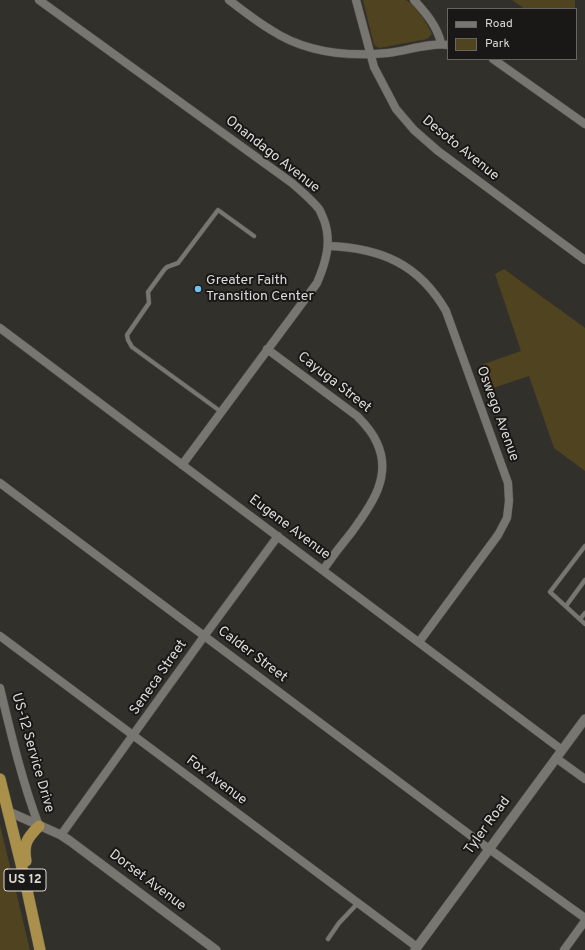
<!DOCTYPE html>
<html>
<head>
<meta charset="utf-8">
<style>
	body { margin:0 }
	#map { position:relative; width:585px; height:950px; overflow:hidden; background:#32302b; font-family:Overpass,sans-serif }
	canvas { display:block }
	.legend { position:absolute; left:447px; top:8px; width:130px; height:52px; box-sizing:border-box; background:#191816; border:1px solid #676663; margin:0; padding:5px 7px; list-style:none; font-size:12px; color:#dcdad7 }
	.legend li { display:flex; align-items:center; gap:8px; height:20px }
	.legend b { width:20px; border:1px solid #676663 }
</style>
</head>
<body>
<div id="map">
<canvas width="585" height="950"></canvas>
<ul class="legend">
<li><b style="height:5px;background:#787670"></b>Road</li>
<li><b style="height:11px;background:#504320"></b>Park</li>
</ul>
</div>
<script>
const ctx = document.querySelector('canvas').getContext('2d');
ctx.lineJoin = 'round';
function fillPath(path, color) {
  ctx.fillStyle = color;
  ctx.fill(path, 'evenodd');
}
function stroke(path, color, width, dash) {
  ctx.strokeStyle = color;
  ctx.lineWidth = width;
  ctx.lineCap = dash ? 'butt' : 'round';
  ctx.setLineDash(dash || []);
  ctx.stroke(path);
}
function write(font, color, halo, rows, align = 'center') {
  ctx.font = font + ' Overpass,sans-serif';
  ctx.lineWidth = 4;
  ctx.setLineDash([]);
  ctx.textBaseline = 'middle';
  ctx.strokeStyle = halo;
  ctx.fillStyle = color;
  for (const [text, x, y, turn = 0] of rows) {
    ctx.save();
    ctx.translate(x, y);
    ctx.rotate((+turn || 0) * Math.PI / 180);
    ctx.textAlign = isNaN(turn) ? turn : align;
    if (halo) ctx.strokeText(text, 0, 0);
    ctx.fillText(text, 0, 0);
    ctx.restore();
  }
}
fillPath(new Path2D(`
	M363,0C372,0 398,0 405,0C415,3 428,25 432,34L427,39L379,48L374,45Z
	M512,0H575V9H525Z
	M504,269L585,328V471L554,448L529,376L490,389L481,365L521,351L495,274Z
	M0,825L30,950H0Z`), '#504320');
const service = new Path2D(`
	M220,411L132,347L128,340L127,335L149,303L148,292L164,270L167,267L178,263L218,210L254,236
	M585,546L550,592L585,624
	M566,606L585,580
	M580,619L585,613
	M328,939L339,923L358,903`);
const minor = new Path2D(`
	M39,0L292,183C301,191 311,199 319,209C321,212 322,216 324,220C332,242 326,262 317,283L182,465
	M229,0C242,10 256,21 271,30C306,53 347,57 388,53C406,51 432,42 448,45
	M356,0L374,67L396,109L414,130L438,151L585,260
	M414,0C426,13 437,26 441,43
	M493,59L585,124
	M328,246C381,248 419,264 446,311L508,483L509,501L507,518L498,535L419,642
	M0,328L562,750
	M267,349L357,416C365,424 373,433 377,443C393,477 370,507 351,533C341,545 332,557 323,570
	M0,483L474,838L585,918
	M0,636L417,947
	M0,688C11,734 22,781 39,826
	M556,758L585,779
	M61,835L205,635L278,536
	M564,950L585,921`);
const tertiary = new Path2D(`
	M7,811L61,835L70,841L216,950
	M415,950L585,719`);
const trunk = new Path2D(`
	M0,779L24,876L40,950
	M26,861C23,844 27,838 39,826`);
stroke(service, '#504e4b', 5);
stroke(minor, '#504e4b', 9);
stroke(tertiary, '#504e4b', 10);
stroke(trunk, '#504e4b', 12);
stroke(service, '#787670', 4);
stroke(minor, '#787670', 8);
stroke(tertiary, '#787670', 9);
stroke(trunk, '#aa904a', 11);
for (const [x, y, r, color] of [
	[198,289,4,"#71c1f5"]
]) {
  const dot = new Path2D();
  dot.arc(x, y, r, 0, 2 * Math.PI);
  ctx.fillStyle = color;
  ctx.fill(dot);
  stroke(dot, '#191816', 1.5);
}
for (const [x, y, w] of [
	[25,880,42]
]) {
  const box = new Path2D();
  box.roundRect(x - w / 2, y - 11, w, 22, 3);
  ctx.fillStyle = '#191816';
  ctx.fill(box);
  stroke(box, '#dcdad7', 1);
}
write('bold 13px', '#dcdad7', null, [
	["US 12",25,880]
]);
write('14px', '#dcdad7', '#191816', [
	["Desoto Avenue",460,149,39],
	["Onandago Avenue",272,155,38],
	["Cayuga Street",334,383,38],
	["Oswego Avenue",497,414,70],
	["Eugene Avenue",289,528,37],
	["Calder Street",252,655,37],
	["Seneca Street",159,678,-55],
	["US-12 Service Drive",32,753,74],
	["Fox Avenue",216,781,37],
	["Tyler Road",488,826,-54],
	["Dorset Avenue",147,881,37]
]);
write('14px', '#dcdad7', '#191816', [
	["Greater Faith",206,281],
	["Transition Center",206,297]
], 'left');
</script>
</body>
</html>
